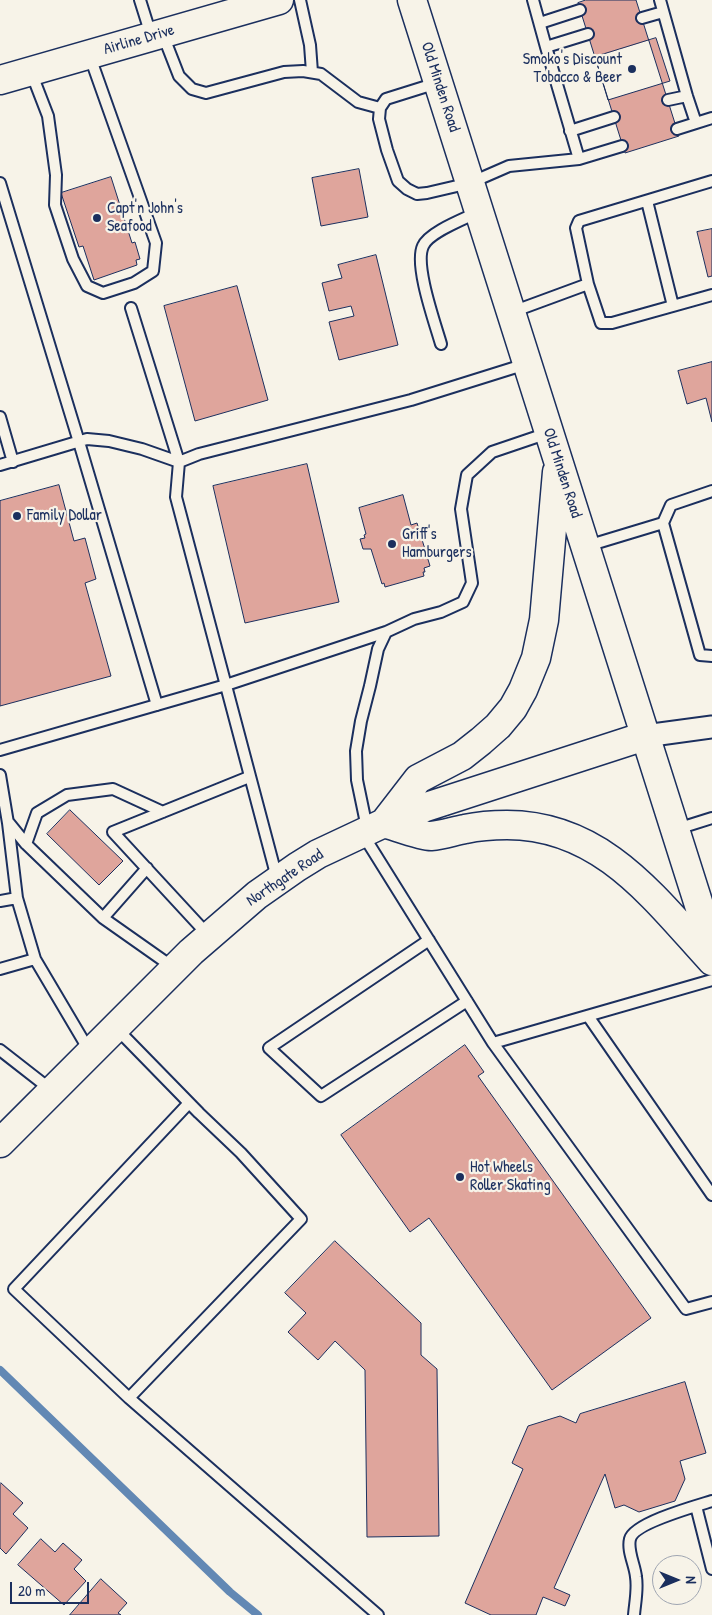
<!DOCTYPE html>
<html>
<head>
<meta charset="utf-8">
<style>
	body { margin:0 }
	#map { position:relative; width:712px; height:1615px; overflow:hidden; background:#f7f3e8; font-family:"Patrick Hand",sans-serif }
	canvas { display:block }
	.north { position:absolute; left:652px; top:1555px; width:50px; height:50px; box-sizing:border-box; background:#f7f3e8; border:1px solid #9fa5b1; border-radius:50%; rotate:90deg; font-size:14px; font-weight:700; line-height:20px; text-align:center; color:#1b2f5e }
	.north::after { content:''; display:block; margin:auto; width:18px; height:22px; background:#1b2f5e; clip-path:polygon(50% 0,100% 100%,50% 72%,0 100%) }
	.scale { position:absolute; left:10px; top:1582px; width:79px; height:22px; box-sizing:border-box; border:2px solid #1b2f5e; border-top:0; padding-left:6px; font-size:15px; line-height:18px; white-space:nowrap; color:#1b2f5e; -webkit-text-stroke:4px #f7f3e8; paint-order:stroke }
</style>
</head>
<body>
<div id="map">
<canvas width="712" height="1615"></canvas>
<div class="north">N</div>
<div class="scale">20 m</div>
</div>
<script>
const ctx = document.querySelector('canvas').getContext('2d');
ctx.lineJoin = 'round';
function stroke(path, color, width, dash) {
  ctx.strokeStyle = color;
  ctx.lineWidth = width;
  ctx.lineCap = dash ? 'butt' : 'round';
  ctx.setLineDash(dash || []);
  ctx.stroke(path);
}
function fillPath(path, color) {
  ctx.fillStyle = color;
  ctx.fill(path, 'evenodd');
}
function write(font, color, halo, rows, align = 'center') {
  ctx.font = font + ' "Patrick Hand",sans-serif';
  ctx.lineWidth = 4.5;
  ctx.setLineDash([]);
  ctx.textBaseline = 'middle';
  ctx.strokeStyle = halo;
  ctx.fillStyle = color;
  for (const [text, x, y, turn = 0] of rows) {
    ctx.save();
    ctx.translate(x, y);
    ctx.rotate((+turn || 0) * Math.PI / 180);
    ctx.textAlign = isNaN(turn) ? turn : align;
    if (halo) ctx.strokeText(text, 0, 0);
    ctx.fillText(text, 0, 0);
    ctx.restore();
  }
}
stroke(new Path2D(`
	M0,1370L230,1592L258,1615`), '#6288b4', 8);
const building = new Path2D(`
	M586,0H636L679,136L625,153L578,3Z
	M656,38L670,81L608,100L595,57Z
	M359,169L368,217L321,226L312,178Z
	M111,177L132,243L135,242L140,259L136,260L137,265L94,280L83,246L79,247L61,193Z
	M712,229V276L708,277L697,232Z
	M376,255L398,345L339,360L329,322L354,316L351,306L329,311L322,283L342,278L338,265Z
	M237,286L268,400L195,421L164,306Z
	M712,362V422L706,398L687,404L678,371Z
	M307,464L339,602L245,623L213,486Z
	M59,485L74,541L85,538L96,579L85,583L111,676L0,706V501Z
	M403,495L411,525L417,523L430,566L424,568L425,572H423L424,576L385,587L384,583L382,584L371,549H363L360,539L365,538L364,535L366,534L359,508Z
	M70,810L123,861L99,885L47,834Z
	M465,1045L484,1072L478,1076L651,1318L552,1390L429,1218L410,1232L341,1135Z
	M335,1241L421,1323V1355L437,1369L439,1536L367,1537L365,1370L335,1341L318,1360L288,1332L306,1313L285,1293Z
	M685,1382L706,1453L680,1461L685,1479L675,1501L639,1512L624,1505L615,1508L605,1474L554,1588L570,1595L565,1606L543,1597L536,1615H491L465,1603L523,1469L512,1463L528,1426L560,1416L576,1423L580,1414Z
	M1,1483L23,1503L13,1514L28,1528L6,1554L0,1548V1484Z
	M41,1539L55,1552L63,1543L82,1560L74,1569L86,1581L64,1605L18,1565Z
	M101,1579L127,1603L118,1613L121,1615H70Z`);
fillPath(building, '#dfa59c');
stroke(building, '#1b2f5e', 1);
const lane = new Path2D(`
	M140,0L151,35
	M300,0L310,45L312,72
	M660,0L687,96L696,123L677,129
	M642,18L663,12
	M540,23L580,10
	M163,35L179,76L192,89L206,93L284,72L303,71L321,74L358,102L380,108
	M546,47L588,34
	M31,72L48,116L56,175L55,205L73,259L87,286L103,293L134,283L153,271L156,243L90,57
	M437,83L386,99L380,108L379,119L387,150L398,181L407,189L417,194L427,193L470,183L509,166L579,159L546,47L533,0
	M668,100L687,96
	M696,123L712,118
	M570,131L614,117
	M579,159L622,146
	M0,183L79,442L157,705
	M647,201L673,306
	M588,284L601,323H612L712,295
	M131,308L179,462
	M512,312L588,284L576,228L579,221L712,181
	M441,344C435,323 414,265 423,246C429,232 464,219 478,212
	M0,417L13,462
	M0,465L87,439L109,441L142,449L179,462
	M712,491L671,505L663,523L700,655L712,656
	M587,546L663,523
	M0,750L226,685L386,632
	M0,775L8,823L17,898L35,959L90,1052
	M9,823L26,844L103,918L174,968
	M367,828L357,780L356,751L361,721L370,686L378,649L386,632L414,619L441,612L463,602L472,583L461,509L467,475L492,452L548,433
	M677,829L712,818
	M362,833L493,1043L712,980
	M26,844L37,813L67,795L113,789L163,812
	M277,878L176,497L179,462L199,454L411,400L526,364
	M0,901L17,898
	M103,918L147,868
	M209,936L113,832L249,777
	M429,940L269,1048L321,1096L467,1001
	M0,969L35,959
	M588,1016L712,1195
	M116,1028L199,1113L241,1153L301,1219L129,1398L378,1615
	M493,1043L686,1309L712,1302
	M0,1050L50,1089
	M129,1398L14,1289L189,1103
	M696,1506L712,1569
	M634,1615C635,1603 638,1589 636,1577C635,1565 627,1551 630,1539C634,1523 696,1506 712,1501`);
const street = new Path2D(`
	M645,736L712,727`);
const secondary = new Path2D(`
	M412,0L712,946
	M0,80L279,0
	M557,472L544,620L536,658L523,690L513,708L498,726L481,741L462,756L418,779L384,823C395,826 421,836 431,836C443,835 454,831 465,829C479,826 493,825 507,825C602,825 654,898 712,961
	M0,1143L191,952L257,895L297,867L318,854L384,823L426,807L645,736`);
stroke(lane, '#1b2f5e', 14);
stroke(street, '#1b2f5e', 25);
stroke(secondary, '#1b2f5e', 31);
stroke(lane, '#f7f3e8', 10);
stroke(street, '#f7f3e8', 21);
stroke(secondary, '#f7f3e8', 28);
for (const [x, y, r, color] of [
	[632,69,5,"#1b2f5e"],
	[97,218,5,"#1b2f5e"],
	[17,516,5,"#1b2f5e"],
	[392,544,5,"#1b2f5e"],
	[460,1177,5,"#1b2f5e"]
]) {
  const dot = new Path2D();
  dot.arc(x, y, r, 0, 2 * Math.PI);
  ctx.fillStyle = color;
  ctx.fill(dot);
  stroke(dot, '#f7f3e8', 2);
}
write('16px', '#1b2f5e', '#f7f3e8', [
	["Airline Drive",139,40,-16],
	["Old Minden Road",440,87,72],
	["Old Minden Road",562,473,72],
	["Northgate Road",285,878,-34]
]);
write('16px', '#1b2f5e', '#f7f3e8', [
	["Smoko's Discount",622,60,"right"],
	["Tobacco & Beer",622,78,"right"],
	["Capt'n John's",107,209],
	["Seafood",107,227],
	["Family Dollar",27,516],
	["Griff's",402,535],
	["Hamburgers",402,553],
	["Hot Wheels",470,1168],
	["Roller Skating",470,1186]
], 'left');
</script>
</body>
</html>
